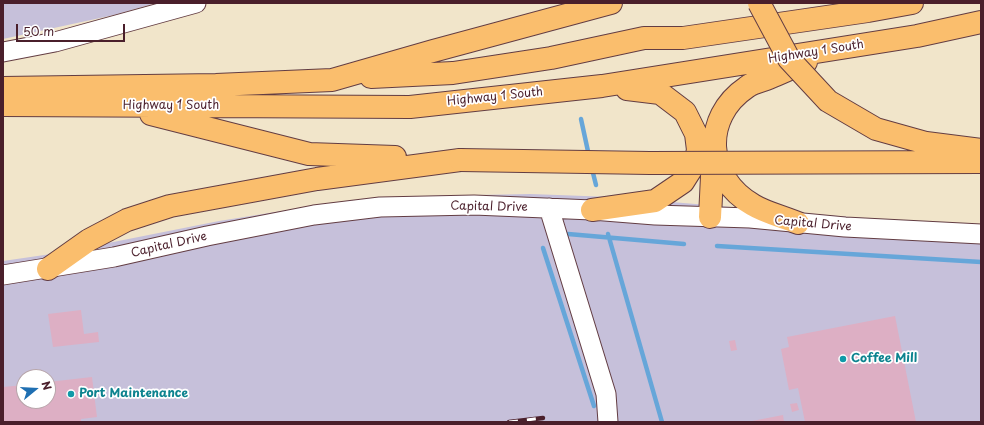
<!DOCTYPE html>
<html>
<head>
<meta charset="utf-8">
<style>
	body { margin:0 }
	#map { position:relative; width:984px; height:425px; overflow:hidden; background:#f1e5ca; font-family:"Playpen Sans",sans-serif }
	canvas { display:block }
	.frame { position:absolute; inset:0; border:4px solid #4a1f2b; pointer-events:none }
	.north { position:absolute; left:16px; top:369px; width:40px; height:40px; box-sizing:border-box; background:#fff; border:1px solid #b7a5aa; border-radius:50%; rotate:72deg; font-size:11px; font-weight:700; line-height:16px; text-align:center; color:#4a1f2b }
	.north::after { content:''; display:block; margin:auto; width:14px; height:18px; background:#1f6fb2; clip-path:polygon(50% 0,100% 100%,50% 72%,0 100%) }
	.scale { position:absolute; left:16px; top:24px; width:109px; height:18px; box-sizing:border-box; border:2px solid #4a1f2b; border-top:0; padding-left:5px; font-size:12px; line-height:14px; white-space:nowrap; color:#4a1f2b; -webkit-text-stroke:3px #fff; paint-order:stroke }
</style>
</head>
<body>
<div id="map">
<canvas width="984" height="425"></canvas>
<div class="frame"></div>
<div class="north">N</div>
<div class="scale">50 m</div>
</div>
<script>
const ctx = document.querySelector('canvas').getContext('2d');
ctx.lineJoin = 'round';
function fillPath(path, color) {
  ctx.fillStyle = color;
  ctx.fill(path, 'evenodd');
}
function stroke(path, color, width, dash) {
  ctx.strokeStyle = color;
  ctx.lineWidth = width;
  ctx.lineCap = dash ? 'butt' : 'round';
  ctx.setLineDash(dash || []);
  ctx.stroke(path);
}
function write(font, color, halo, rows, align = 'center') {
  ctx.font = font + ' "Playpen Sans",sans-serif';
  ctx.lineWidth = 3.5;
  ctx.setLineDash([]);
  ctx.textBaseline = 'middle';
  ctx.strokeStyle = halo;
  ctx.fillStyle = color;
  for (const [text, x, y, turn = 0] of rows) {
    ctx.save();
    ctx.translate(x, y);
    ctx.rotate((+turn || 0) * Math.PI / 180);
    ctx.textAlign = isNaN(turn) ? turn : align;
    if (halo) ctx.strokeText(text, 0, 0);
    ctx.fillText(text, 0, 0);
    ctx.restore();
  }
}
fillPath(new Path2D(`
	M3,3H156L114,15L3,39Z
	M530,194L612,197L981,228V422H3V261L58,253L219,221L332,203L424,196ZM24,377H48V401H24Z`), '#c6c0da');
stroke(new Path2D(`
	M581,119L589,156
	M592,169L596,185
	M568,234L684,244
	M608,234L662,422
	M717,246L981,262
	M543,248L594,406`), '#66a6d9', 4.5);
fillPath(new Path2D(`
	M81,310L84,334L98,332L99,342L53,347L48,314Z
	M895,316L916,422H805L798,388L789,390L781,349L789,347L787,337Z
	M735,340L737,350L731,351L729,341Z
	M92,377L97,417L81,419V422H3V387L24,385V401H48V382Z
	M797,403L799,410L792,412L790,404Z
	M783,415L784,422H752V421Z`), '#ddafc4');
const minor = new Path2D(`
	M3,52L55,42L196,3
	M549,208L606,394L608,422
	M3,275L114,257L207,236L314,215L380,207L474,205L592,210L655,215L750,218L845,227L981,234`);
const highway = new Path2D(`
	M371,77L453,73L551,58L644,38H683L868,11L912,3
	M3,88L216,85L332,80L433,51L611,3
	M3,105L410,107L602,86L917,36L981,22
	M151,114L309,154L395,157
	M592,210L655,201L683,182L695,163L698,150L696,134L685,112L660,93L627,89
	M710,217L713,156
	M798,223C784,217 766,213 753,205C706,178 701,118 747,87C753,82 762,81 769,78C781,73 794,67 806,62
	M48,269L89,240L127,220L170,206L317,179L460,160`);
stroke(minor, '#633d43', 21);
stroke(highway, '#633d43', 24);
stroke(minor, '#fff', 19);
stroke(highway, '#fabe6d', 22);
const rail = new Path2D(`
	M509,422L543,418`);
stroke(rail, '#4a1f2b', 4.5);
stroke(rail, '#fff', 3, [9]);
const highwayBridge = new Path2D(`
	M759,3L789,59L828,101L876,129L926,143L981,150
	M460,160L650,163L981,162`);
stroke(highwayBridge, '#633d43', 24, []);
stroke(highwayBridge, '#fabe6d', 22);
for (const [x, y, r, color] of [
	[843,359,4,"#0f9aa8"],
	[71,394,4,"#0f9aa8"]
]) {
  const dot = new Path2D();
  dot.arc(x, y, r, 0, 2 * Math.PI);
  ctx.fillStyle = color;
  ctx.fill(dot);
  stroke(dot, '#fff', 1.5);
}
write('12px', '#4a1f2b', '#fff', [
	["Highway 1 South",816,52,-9],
	["Highway 1 South",495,97,-6],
	["Highway 1 South",171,106],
	["Capital Drive",489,207,1],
	["Capital Drive",813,224,5],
	["Capital Drive",169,245,-13]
]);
write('bold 12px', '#0d838f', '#fff', [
	["Coffee Mill",851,359],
	["Port Maintenance",79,394]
], 'left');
</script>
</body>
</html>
